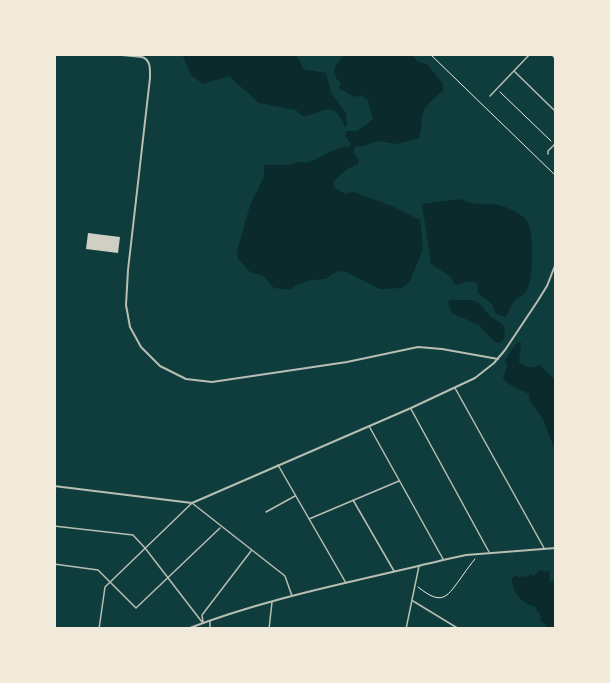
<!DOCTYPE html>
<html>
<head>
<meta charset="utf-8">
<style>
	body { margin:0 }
	#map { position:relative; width:610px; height:683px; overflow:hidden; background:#0f3d3e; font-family:Cabin,sans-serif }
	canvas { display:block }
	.frame { position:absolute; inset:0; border:56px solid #f1e9da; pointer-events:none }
</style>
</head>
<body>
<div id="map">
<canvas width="610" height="683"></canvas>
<div class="frame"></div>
</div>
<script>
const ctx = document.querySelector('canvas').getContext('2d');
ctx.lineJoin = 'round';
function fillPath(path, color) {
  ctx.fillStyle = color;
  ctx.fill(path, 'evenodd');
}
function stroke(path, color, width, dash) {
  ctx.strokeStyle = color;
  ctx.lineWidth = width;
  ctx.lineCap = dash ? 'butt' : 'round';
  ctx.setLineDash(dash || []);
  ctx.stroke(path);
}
fillPath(new Path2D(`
	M182,54H294L299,59L303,69L326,73L331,92L346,113L347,125L345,127C331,94 321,117 302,116L296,110L259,103L229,76L203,84L191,75Z
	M344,54H411L418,62L427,64L443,84V91C435,98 426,103 423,113C421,122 422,130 419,138L397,144L377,141L361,147L355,146L354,153L359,160L358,164L347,169L333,182L335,188L345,194L354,192L392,206L420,220L423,248L421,254L410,281L402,288L380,289L346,272L339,271L334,273L326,279L312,280L299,284L289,290L274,288L263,276L250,272L238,259L237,252L250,205L264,177V165H287L300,162L307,163L341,147H349L351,144L345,136L347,131H357L373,119L368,100L361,95L354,97L339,88L341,83L337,80L334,69Z
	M460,199C472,207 491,201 505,207C513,210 524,215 528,223C534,235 534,280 526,292C523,296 518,297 515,300C512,304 509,311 506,317L496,314L492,304L478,293L477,283L469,281L455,285L451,277L431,264L422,204Z
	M450,300H471L479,303L491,317L500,322L505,327L504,339L500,343L495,342L479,325L452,313L448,303Z
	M521,342L519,362C526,367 531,369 540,365L556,381V452L543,420L529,399V394L507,383L503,378L507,366L505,360L516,344Z
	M541,570L546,572L549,570L550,582L556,580V629L547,628L545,624L541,621L540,613L537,612L536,607C523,604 511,593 512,578L516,575L519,577L529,576V574L533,576Z`), '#0a2a2b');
fillPath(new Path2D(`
	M88,233L120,237L118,253L86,249Z`), '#cfcfc3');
stroke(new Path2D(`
	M430,54L556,176
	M500,92L551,141
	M418,587C443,607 447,597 463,575C467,569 471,564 475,559`), '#f1e9da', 1);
stroke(new Path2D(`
	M551,54L556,59
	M514,71L556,112
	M490,96L530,54
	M548,154V151L556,143
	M455,388L544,548
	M411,409L489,552
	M369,426L443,559
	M278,465L346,583
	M353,500L394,571
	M266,512L295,496
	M309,519L399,481
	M54,526L133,535L145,548L202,622
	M54,564L98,570L136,608L220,528
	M413,601L459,629
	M203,622L202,615L251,551
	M99,629L105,587L192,503L285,576L292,596
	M210,629V621
	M269,629L272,602
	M406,629L419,566`), '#b8beb3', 1.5);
stroke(new Path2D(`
	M112,54L142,57C151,60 150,69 150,78L128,270L126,305L130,327L141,347L160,366L186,379L212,382L347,362L418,347L442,349L498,359
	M54,486L192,503L411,408L475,378L494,363L505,350L537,302L547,286L556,263
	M187,629C269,597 358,581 443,560L466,555L556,548`), '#b8beb3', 2);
</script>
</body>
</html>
